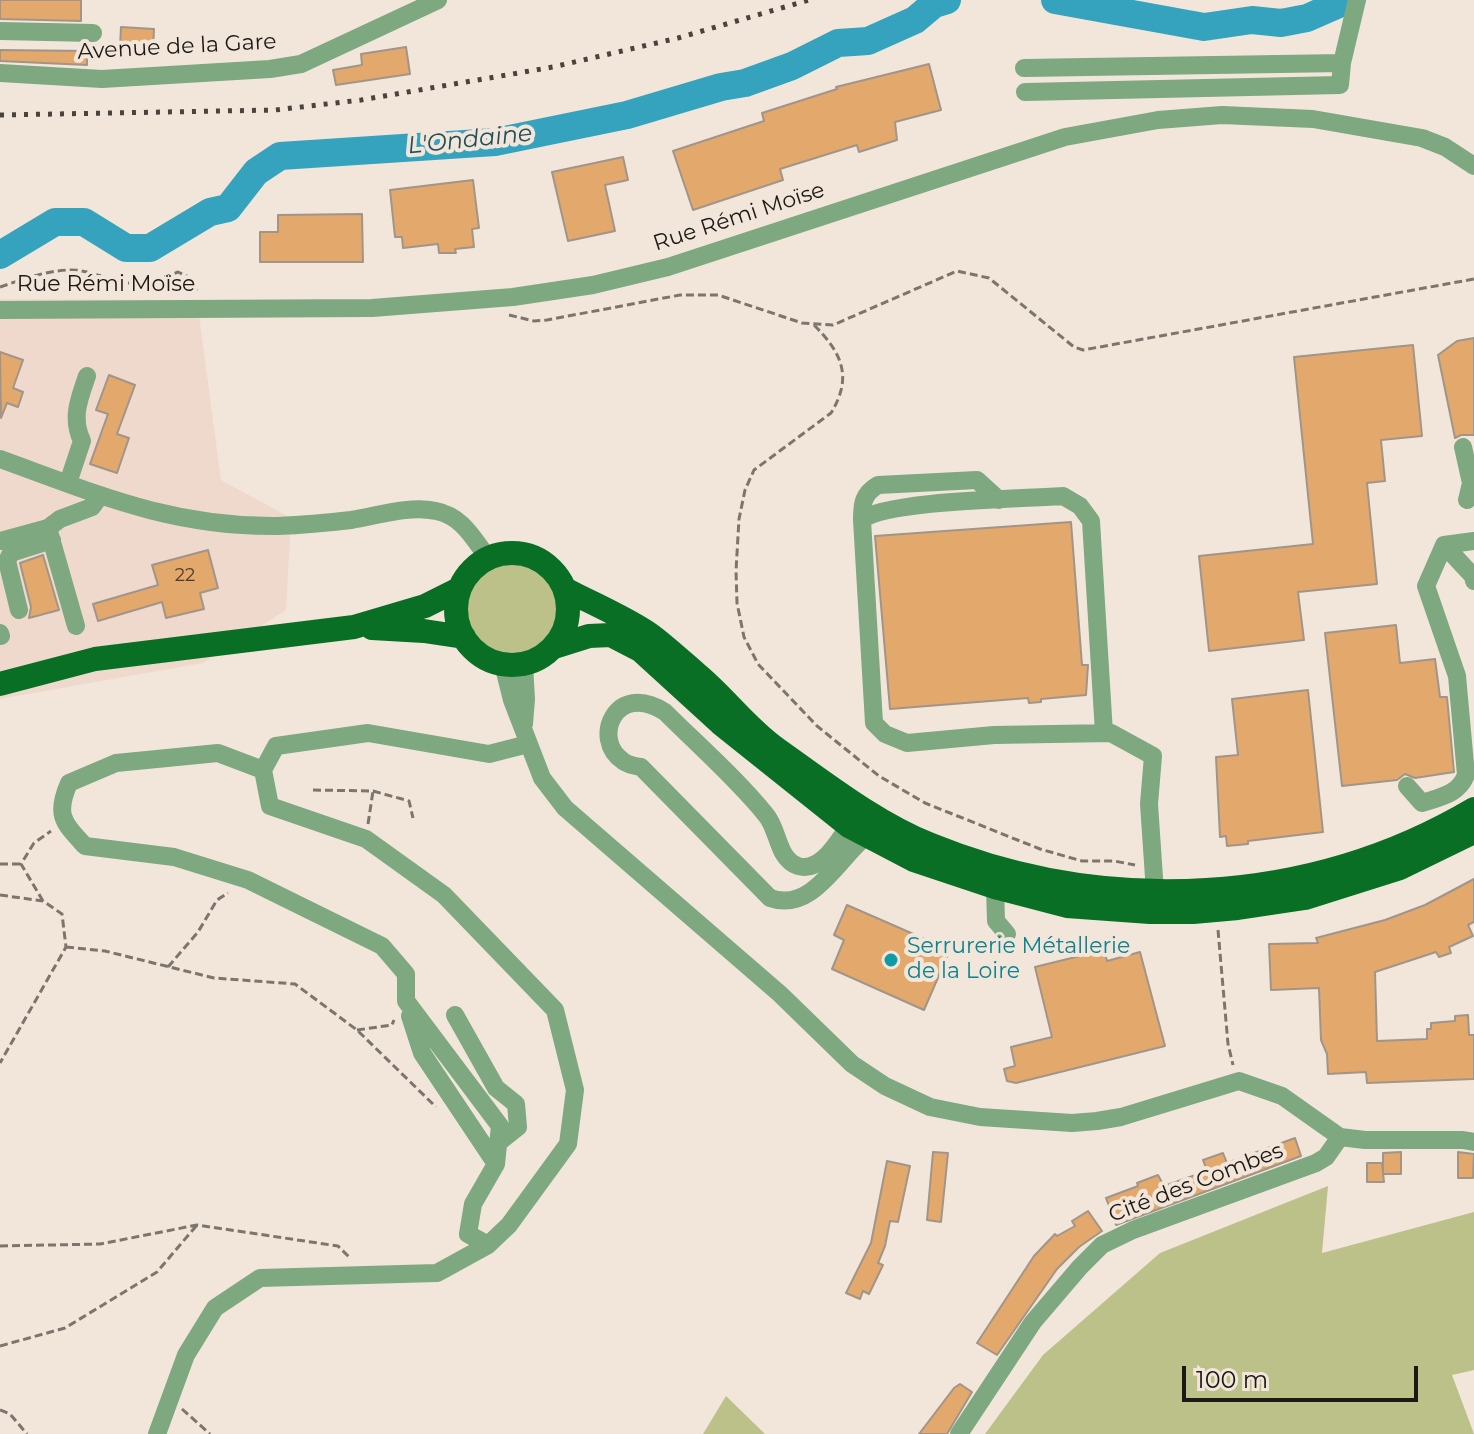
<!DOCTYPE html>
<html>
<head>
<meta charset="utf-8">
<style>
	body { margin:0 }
	#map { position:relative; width:1474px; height:1434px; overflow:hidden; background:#f2e6da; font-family:Montserrat,sans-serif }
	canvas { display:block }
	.scale { position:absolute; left:1182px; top:1366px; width:236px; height:36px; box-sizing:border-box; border:4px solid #1c1814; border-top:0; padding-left:10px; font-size:24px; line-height:28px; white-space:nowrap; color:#1c1814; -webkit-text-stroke:6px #f2e6da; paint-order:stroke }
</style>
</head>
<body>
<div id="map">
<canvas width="1474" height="1434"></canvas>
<div class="scale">100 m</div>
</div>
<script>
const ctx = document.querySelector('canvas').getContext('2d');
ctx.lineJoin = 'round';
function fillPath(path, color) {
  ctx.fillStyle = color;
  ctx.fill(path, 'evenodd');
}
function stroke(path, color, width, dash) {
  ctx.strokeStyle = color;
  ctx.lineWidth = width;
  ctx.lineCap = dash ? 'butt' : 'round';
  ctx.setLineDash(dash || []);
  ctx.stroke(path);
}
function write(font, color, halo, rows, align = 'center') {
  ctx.font = font + ' Montserrat,sans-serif';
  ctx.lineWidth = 8;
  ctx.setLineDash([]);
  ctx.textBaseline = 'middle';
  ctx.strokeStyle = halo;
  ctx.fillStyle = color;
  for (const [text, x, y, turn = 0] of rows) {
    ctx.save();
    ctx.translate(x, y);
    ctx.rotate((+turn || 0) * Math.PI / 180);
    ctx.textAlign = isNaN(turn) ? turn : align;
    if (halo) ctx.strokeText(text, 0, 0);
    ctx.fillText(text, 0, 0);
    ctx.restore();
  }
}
fillPath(new Path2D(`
	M0,299L197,300L221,480L291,518L286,610L203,663L0,699Z`), '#efd9cc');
fillPath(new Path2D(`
	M465 610a48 48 0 1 1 96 0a48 48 0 1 1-96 0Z
	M1328,1186L1322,1253L1474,1212V1370L1452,1375L1474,1434H985L1043,1355L1160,1253Z
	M726,1396L765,1434H703Z`), '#bcc089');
stroke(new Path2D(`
	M1055,0L1204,27L1252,20L1281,23L1307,18L1348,0
	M0,255L55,222H84L126,248H150L210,212L228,208L256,172L280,156L495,142L627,115L721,87L745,83L792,66L838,43L868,41L915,20L934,4L947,0`), '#35a3bd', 28);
const building = new Path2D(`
	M0,0H81V21L0,19Z
	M121,27L154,29L153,49L120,47Z
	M406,47L410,74L336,85L333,70L362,65L361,54Z
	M0,50L87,51V65L0,61Z
	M929,64L941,110L895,122L897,140L859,152L857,145L780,169L783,180L693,210L673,151L764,121L762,113L837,89L836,87Z
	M623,157L628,180L605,185L615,231L568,241L552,172Z
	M473,180L479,228L472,229L474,247L455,249L456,253H439L438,244L403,248L402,237H395L390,190Z
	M362,214L363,262H260V232H278V215Z
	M1474,338V435H1461L1455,438L1438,355L1457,341Z
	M1413,345L1422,436L1381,440L1385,481L1367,483L1377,584L1298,592L1304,640L1209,651L1199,556L1313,544L1294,357Z
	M0,352L23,360L13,388L23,392L18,407L7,403L1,418Z
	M109,375L135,385L117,434L129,438L117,473L90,464L108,414L96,410Z
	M1071,522L1082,665H1088L1086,695L1041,699V702L1029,703L1028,698L890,709L875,536Z
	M208,550L218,588L200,593L204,609L166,618L162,602L98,621L93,604L158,585L152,565Z
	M43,555L59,610L29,618L31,607L20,563Z
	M1396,625L1400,663L1435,659L1440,697H1447L1454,772L1415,778L1405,774L1397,780L1342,786L1325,633Z
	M1308,690L1323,832L1248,841V844L1227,846L1226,836L1220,837L1216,757L1238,755L1232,699Z
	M1474,879V922L1468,925L1473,936L1449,947L1451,953L1439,957L1436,952L1375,972L1377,1041L1427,1039V1029H1431V1023L1455,1021V1016L1468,1015L1469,1035H1474V1079L1367,1083L1366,1072L1328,1074L1327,1054L1321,1040L1319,988L1271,990L1269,944L1318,943L1316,938L1385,920L1425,905Z
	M847,905L950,950L924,1010L832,969L844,940L834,935Z
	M1104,950L1107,961L1140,952L1165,1046L1016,1083L1007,1081L1004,1069L1015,1066L1011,1047L1052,1037L1035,967Z
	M1295,1138L1301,1156L1116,1225L1106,1198L1138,1186L1137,1183L1158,1175L1164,1186L1207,1171L1203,1160L1223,1153L1227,1163Z
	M933,1152L948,1153L941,1222L927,1220Z
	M1401,1152V1174H1383V1153Z
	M1458,1152L1474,1154L1473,1178H1458Z
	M887,1161L910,1166L898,1222L890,1221L885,1246L878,1263L883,1265L869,1294L863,1291L860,1299L846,1293L871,1243Z
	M1367,1163H1382L1384,1182H1367Z
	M1088,1211L1102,1231L1079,1247L1057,1269L997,1355L977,1343L1034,1256L1055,1234L1057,1236L1075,1226L1072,1221Z
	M960,1384L972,1392L947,1434H919L954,1388Z`);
fillPath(building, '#e3a86c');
stroke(building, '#a1958a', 2);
stroke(new Path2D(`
	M0,287C21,280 45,271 68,270C90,269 108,281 129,283C148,284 162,278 178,272L191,278L198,294
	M509,315L534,321L547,320L680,295H718L802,323L833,325L957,271L989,278L1074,347L1083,350L1474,279
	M814,325C842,353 853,377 831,413L754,470L745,490L739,519L736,571L737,603L744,637L758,664L817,726L879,776L925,803L1040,849L1082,861H1114L1135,865
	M313,790L373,791L409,801L413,818
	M368,824L373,791
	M0,864H21
	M0,895L43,901L62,914L66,947L0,1063
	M43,901L21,864L34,843L51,831
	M1218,930L1228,1044L1233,1065
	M66,947L105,951L214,978L295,984L357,1030L436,1107
	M168,967L198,932L217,900L228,893
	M357,1030L392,1025L394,1020
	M0,1246L100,1244L197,1225L338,1246L351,1259
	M0,1346L65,1328L157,1272L197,1225
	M182,1409L210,1434
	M0,1410L10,1414L27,1434`), '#7c756d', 3, [8, 4]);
stroke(new Path2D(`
	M0,31L93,33
	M1024,68L1342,63
	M0,73L102,79L270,69L301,64L438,0
	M1025,92L1340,85L1342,63L1357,0
	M0,310L372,308L513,297L593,285L668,267L1065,137L1158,120L1222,115L1313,119L1422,138L1445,147L1474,166
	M1463,447L1471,483L1467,500
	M0,459C97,494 171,527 277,526C302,525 326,523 351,520C377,516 409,505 436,511C462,516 473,538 488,558
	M68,483L82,441C71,418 79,399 87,376
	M862,520C862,503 863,494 878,485L977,480L999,500
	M48,528L76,626
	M0,541L48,528L60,519L92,507L100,496
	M1444,545L1473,576L1474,581
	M1444,545L1474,541
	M19,610L7,561L11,553L52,540
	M0,633L1,636
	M503,664L512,700L542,778L565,808L780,994L852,1064L885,1086L930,1107L980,1117L1072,1123L1097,1121L1121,1117L1239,1081L1282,1096L1340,1137L1365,1140H1463L1474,1142
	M524,664L526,699L524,724
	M1104,733L1091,521L1080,506L1063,496C1025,499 886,500 862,520L874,723L885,734L907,743L994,735L1111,733L1153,756L1149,804L1155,892
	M263,770L218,753L116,763L69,783C55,815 63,822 85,846L174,857L248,880L382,946L406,974V1001L500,1126L496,1164L473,1204L468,1234L488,1245
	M1407,786L1422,803C1440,797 1458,795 1466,775L1457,676L1426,586L1444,545
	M849,826C838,841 821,873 798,866C777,859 779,830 766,815C737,779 698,745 665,712C615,680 591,740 623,761C628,765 635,766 641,767L770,898C812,913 838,859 866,836
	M995,887L996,921L1007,934
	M455,1015L496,1088L516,1104L518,1127L498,1143
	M410,1016L422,1053L496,1164
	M157,1434L186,1355L215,1308L260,1278L437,1273L488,1245L509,1225L568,1144L575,1090L555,1010L444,895L366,839L270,806L263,770L276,746L368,733L489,754L528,744
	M959,1434L1033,1322L1080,1267L1102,1245L1133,1230L1316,1163L1326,1157L1340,1137`), '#7da880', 18);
stroke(new Path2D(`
	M456 609a56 56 0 1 1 112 0a56 56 0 1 1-112 0Z
	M565,589C593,604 625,617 651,635C667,647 682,661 697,674C725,697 747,728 777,749C825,783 876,823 931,845C1106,916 1310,906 1474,809
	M372,628L424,631L464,637
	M554,647L589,636L611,635L640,650L720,723L849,826L914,860L998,888L1067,906L1150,912H1193L1238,908L1305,898L1400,868L1474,832
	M0,684L95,659L354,627L425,606L459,589`), '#086f25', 24);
stroke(new Path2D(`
	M0,115L275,110L361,100L553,67L678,38L809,0`), '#49433e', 5, [4, 8]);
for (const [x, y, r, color] of [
	[891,960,8,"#0f9aa8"]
]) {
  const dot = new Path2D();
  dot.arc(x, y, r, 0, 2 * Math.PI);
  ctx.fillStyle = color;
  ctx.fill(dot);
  stroke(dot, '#f2e6da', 3);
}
write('18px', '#4e3c2a', null, [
	["22",185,576]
]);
write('22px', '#1c1814', '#f2e6da', [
	["Avenue de la Gare",177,47,-3],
	["Rue Rémi Moïse",739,217,-18],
	["Rue Rémi Moïse",106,285],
	["Cité des Combes",1196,1183,-21]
]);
write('22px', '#0d838f', '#f2e6da', [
	["Serrurerie Métallerie",907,947],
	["de la Loire",907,972]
], 'left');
write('italic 24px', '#214f5a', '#f2e6da', [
	["L'Ondaine",470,140,-6]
]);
</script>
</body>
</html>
